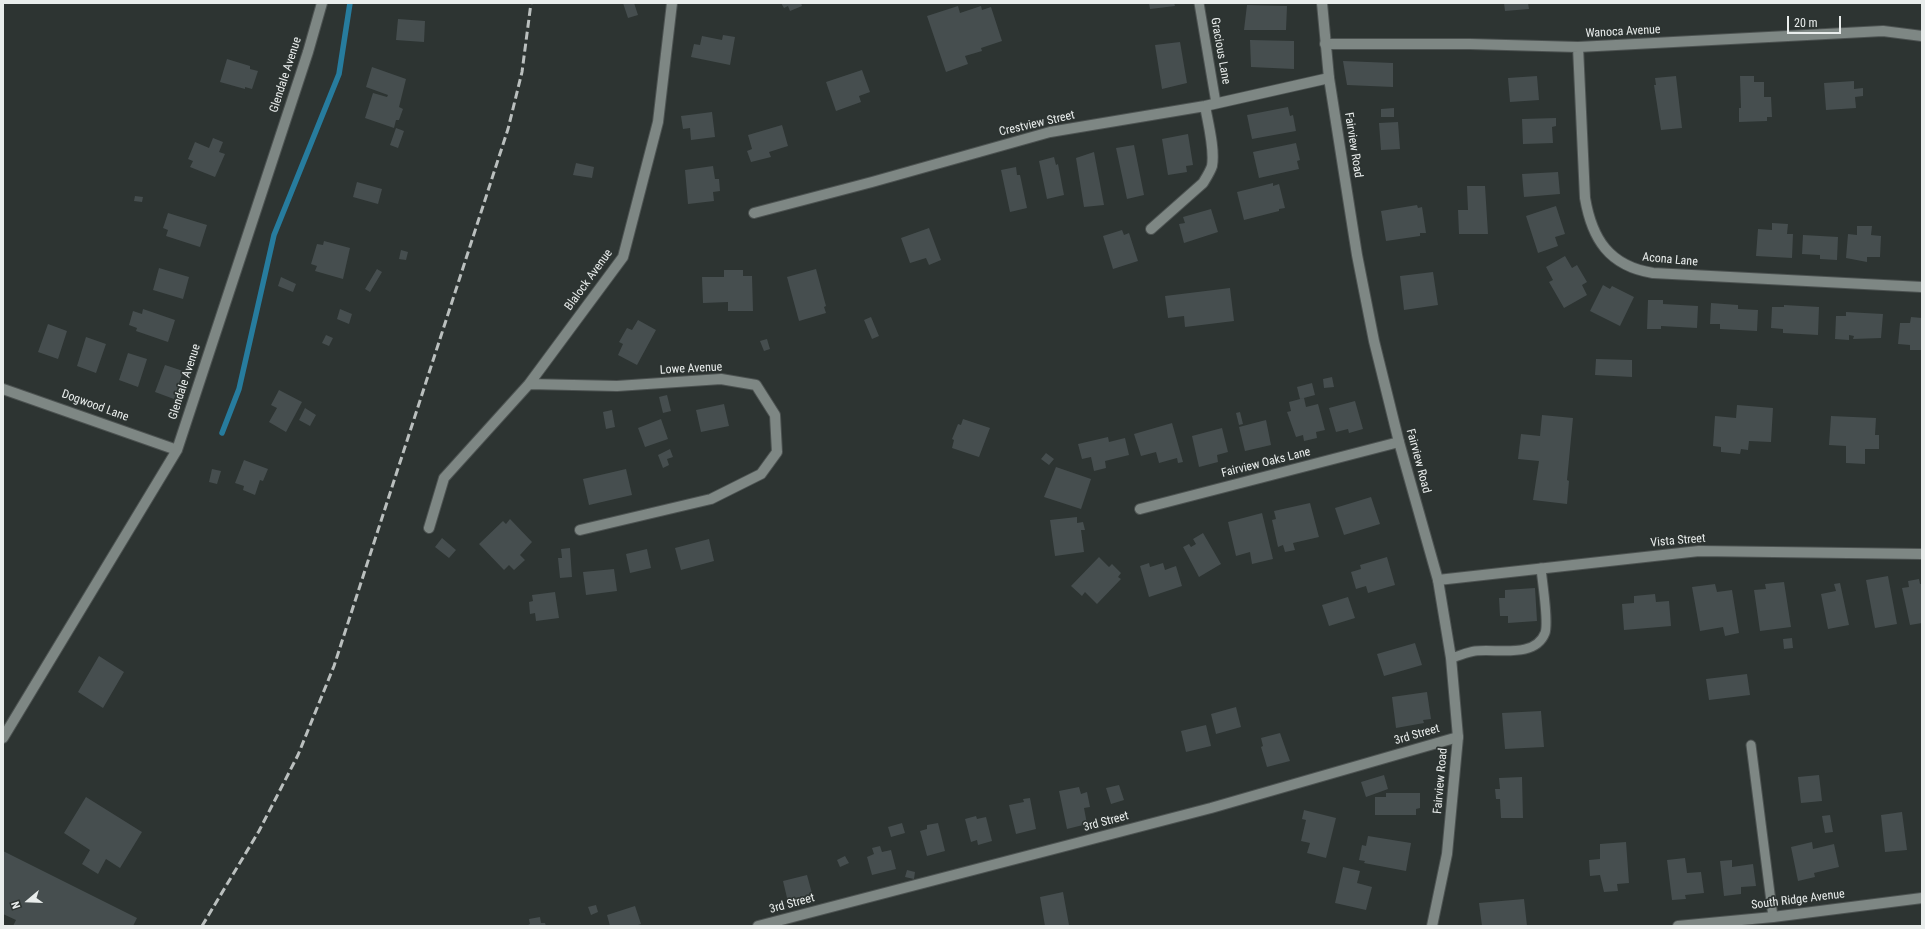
<!DOCTYPE html>
<html>
<head>
<meta charset="utf-8">
<style>
	body { margin:0 }
	#map { position:relative; width:1925px; height:929px; overflow:hidden; background:#2d3432; font-family:"Roboto Condensed",sans-serif }
	canvas { display:block }
	.frame { position:absolute; inset:0; border:4px solid #e9edec; pointer-events:none }
	.north { position:absolute; left:8px; top:881px; width:40px; height:40px; -webkit-text-stroke:3px #2d3432; paint-order:stroke; rotate:251deg; font-size:11px; font-weight:700; line-height:16px; text-align:center; color:#e9edec }
	.north::after { content:''; display:block; margin:auto; width:14px; height:18px; background:#e9edec; clip-path:polygon(50% 0,100% 100%,50% 72%,0 100%) }
	.scale { position:absolute; left:1787px; top:16px; width:54px; height:18px; box-sizing:border-box; border:2px solid #e9edec; border-top:0; padding-left:5px; font-size:12px; line-height:14px; white-space:nowrap; color:#e9edec; -webkit-text-stroke:3px #2d3432; paint-order:stroke }
</style>
</head>
<body>
<div id="map">
<canvas width="1925" height="929"></canvas>
<div class="frame"></div>
<div class="north">N</div>
<div class="scale">20 m</div>
</div>
<script>
const ctx = document.querySelector('canvas').getContext('2d');
ctx.lineJoin = 'round';
function stroke(path, color, width, dash) {
  ctx.strokeStyle = color;
  ctx.lineWidth = width;
  ctx.lineCap = dash ? 'butt' : 'round';
  ctx.setLineDash(dash || []);
  ctx.stroke(path);
}
function fillPath(path, color) {
  ctx.fillStyle = color;
  ctx.fill(path, 'evenodd');
}
function write(font, color, halo, rows, align = 'center') {
  ctx.font = font + ' "Roboto Condensed",sans-serif';
  ctx.lineWidth = 3.5;
  ctx.setLineDash([]);
  ctx.textBaseline = 'middle';
  ctx.strokeStyle = halo;
  ctx.fillStyle = color;
  for (const [text, x, y, turn = 0] of rows) {
    ctx.save();
    ctx.translate(x, y);
    ctx.rotate((+turn || 0) * Math.PI / 180);
    ctx.textAlign = isNaN(turn) ? turn : align;
    if (halo) ctx.strokeText(text, 0, 0);
    ctx.fillText(text, 0, 0);
    ctx.restore();
  }
}
stroke(new Path2D(`
	M222,433L239,389L274,235L339,74L350,3`), '#277c9e', 5.5);
fillPath(new Path2D(`
	M623,3H634L638,15L628,18Z
	M781,3H801L802,6L790,11L788,6L784,8Z
	M1149,3H1174L1175,6L1150,9Z
	M1504,3H1528L1529,9L1505,11Z
	M1247,5L1287,6L1286,30H1244Z
	M958,6L960,13L981,6L982,10L991,7L1002,41L981,48L982,51L965,56L968,64L946,72L927,16Z
	M398,19L425,21L424,42L396,40Z
	M723,35L735,37L730,65L691,57L694,44L700,45L702,36L722,40Z
	M1250,40L1294,41V69L1251,67Z
	M1180,42L1187,83L1162,89L1155,45Z
	M227,59L250,66V69L258,71L252,89L245,87V89L220,82Z
	M1343,61L1393,63V87L1347,85Z
	M372,67L406,79L399,107L403,109L399,120H396L394,128L365,118L373,93L387,97L388,95L366,87Z
	M862,70L870,92L859,96L861,102L836,111L826,82Z
	M1537,76L1539,100L1510,102L1508,78Z
	M1676,76L1682,128L1661,130L1654,85H1656L1655,78Z
	M1740,76H1754V82H1764V97H1771L1772,117H1767V121L1739,122V108H1741Z
	M1854,81V89L1863,88V96L1855,97L1856,108L1826,110L1824,83Z
	M1288,107L1290,116L1293,115L1296,131L1252,139L1247,115Z
	M1394,108V117H1381V109Z
	M712,112L715,137L691,140L690,128L683,129L681,116Z
	M1556,118V126L1552,127L1553,143L1523,144L1522,119Z
	M1398,122L1400,149L1381,150L1379,123Z
	M782,125L788,146L769,152L771,157L751,162L747,151L752,149L748,135Z
	M396,128L404,131L398,148L390,145Z
	M1188,134L1193,165L1186,166L1187,172L1168,175L1162,139Z
	M213,138L223,142L219,152L225,154L215,177L190,167L193,161L188,159L195,142L209,148Z
	M1296,143L1300,160L1297,161L1299,169L1259,178L1253,152Z
	M1134,145L1144,195L1127,199L1116,148Z
	M1094,152L1104,205L1084,207L1076,158Z
	M1054,157L1056,165L1058,164L1064,195L1047,199L1039,161Z
	M576,163L594,167L592,178L573,175Z
	M713,166L715,179H719L720,191L713,192L714,201L688,204L685,170Z
	M1016,167L1017,175H1020L1027,208L1010,212L1001,170Z
	M1558,172L1560,194L1524,197L1522,174Z
	M357,182L382,189L378,204L353,197Z
	M1273,183V186L1279,184L1285,208L1279,209V211L1244,220L1237,192Z
	M1467,186H1485L1488,234H1459L1458,210H1468Z
	M135,196L143,197L142,202L134,201Z
	M1417,205L1418,208L1422,207L1426,233H1420V236L1386,241L1381,211Z
	M1556,206L1565,234L1555,237L1558,246L1538,253L1526,216Z
	M1211,209L1218,232L1184,243L1179,224L1185,223L1183,217Z
	M168,213L207,225L200,247L166,236L168,230L163,228Z
	M1772,223L1788,224L1787,234H1793L1792,258L1756,256L1758,229L1772,230Z
	M1857,226H1872L1871,235L1881,236L1880,257H1867V262L1846,258L1848,234L1857,235Z
	M929,228L941,260L929,265L926,258L910,263L901,238Z
	M1122,230L1124,235L1129,233L1138,261L1113,269L1103,236Z
	M1803,235L1838,237L1837,260L1820,259V255L1802,254Z
	M324,241L350,248L343,279L315,271L317,266L311,264L317,244L323,245Z
	M401,250L408,252L406,260L399,259Z
	M1565,256L1572,268L1577,265L1587,282L1582,285L1587,295L1564,308L1549,282L1553,280L1546,267Z
	M159,268L189,277L183,299L153,290Z
	M377,269L382,272L370,292L365,289Z
	M816,269L826,306L824,307L826,313L799,321L787,277Z
	M724,270H743V276H752L753,311H728V302L703,303L702,277H724Z
	M1433,272L1438,305L1404,310L1400,276Z
	M281,277L296,284L293,292L278,286Z
	M1603,285L1610,289L1612,286L1634,297L1620,326L1590,311Z
	M1230,288L1234,321L1185,327L1184,316L1168,318L1165,296Z
	M1648,300H1663V304L1698,306L1697,328L1661,326V329H1647Z
	M1711,303L1738,305V309L1758,310L1757,331L1720,329V324H1710Z
	M1784,305L1819,307L1818,335L1783,333V329L1771,328L1772,307H1784Z
	M143,309L175,320L168,342L136,331L137,328L129,325L133,311L142,314Z
	M340,309L352,314L349,324L337,319Z
	M1846,312L1883,314L1881,338L1853,339L1854,336L1849,335V340L1835,339L1836,316H1846Z
	M871,317L879,336L872,339L864,320Z
	M1911,317L1922,318V350H1910V345L1898,344L1900,323H1910Z
	M638,320L656,330L637,365L618,355L623,344L619,342L627,328L632,330Z
	M48,324L67,331L58,359L38,352Z
	M326,335L333,338L329,346L322,343Z
	M86,337L106,344L96,373L77,366Z
	M767,339L770,349L764,351L760,341Z
	M128,353L147,359L138,387L119,380Z
	M1596,359L1632,360V377L1595,375Z
	M165,365L183,371L174,399L155,392Z
	M1332,377L1334,387L1324,388L1323,379Z
	M1312,383L1315,395L1300,399L1297,387Z
	M279,390L302,402L286,432L269,422L277,408L271,405Z
	M667,395L671,411L663,413L659,397Z
	M1304,398L1306,407L1318,404L1325,430L1316,432L1317,438L1304,441L1303,435L1296,437L1287,412L1291,411L1289,402Z
	M1355,401L1363,429L1349,433L1348,429L1336,432L1329,408Z
	M724,404L729,426L701,432L696,410Z
	M1737,405L1773,408L1771,442L1749,441L1748,450L1741,449L1740,454L1721,452V447L1713,446L1715,416L1736,418Z
	M305,408L316,415L310,426L299,420Z
	M612,410L615,427L606,429L603,412Z
	M1240,412L1243,424L1239,425L1236,413Z
	M1542,415L1573,418L1567,480L1569,481L1567,504L1533,500L1539,461L1518,459L1521,434L1540,436Z
	M1831,416L1876,418L1875,435H1879V449H1865V464L1846,463V446L1829,445Z
	M661,419L668,439L645,447L638,428Z
	M963,419L990,428L979,457L952,448L954,440L952,439L958,424L961,425Z
	M1266,420L1271,445L1245,451L1239,427Z
	M1172,423L1183,462L1178,463L1177,458L1159,463L1156,452L1141,456L1134,434Z
	M1222,428L1228,452L1217,455L1218,462L1199,467L1192,436Z
	M1108,437L1109,442L1125,438L1129,455L1105,461L1106,468L1094,471L1091,457L1082,459L1078,444Z
	M670,449L673,457L667,459L669,465L663,468L658,455Z
	M1046,453L1054,459L1049,465L1041,459Z
	M244,460L268,469L263,481L260,480L255,495L243,490L244,486L235,483Z
	M1056,467L1091,479L1081,509L1044,497Z
	M212,469L221,471L217,484L209,482Z
	M626,469L632,495L589,505L583,479Z
	M1371,497L1380,524L1344,535L1335,508Z
	M1310,503L1319,537L1293,543L1295,550L1285,552L1283,545L1278,547L1272,520L1276,519L1274,511Z
	M1262,513L1273,559L1252,564L1250,552L1236,556L1228,522Z
	M1077,517V523L1083,522L1085,530H1081L1084,552L1055,556L1050,520Z
	M510,519L532,542L520,555L525,560L514,570L509,565L504,570L479,544L503,521L506,524Z
	M1203,533L1221,564L1199,577L1183,547L1189,544L1191,547L1196,544L1193,539Z
	M442,538L456,550L449,558L435,547Z
	M709,539L714,561L681,570L675,548Z
	M570,548L572,577L560,578L558,558H562L561,549Z
	M647,549L651,568L630,573L626,554Z
	M1099,557L1109,567L1112,564L1121,573L1118,577L1121,579L1097,604L1085,592L1082,596L1071,586Z
	M1387,557L1395,585L1368,593L1366,586L1356,589L1351,572L1361,569L1360,565Z
	M1149,563L1150,567L1163,563L1165,570L1176,566L1182,586L1149,597L1140,566Z
	M614,569L617,591L586,595L583,572Z
	M1888,576L1897,624L1875,628L1866,580Z
	M1919,579L1920,584H1922V623L1910,625L1902,588L1909,587L1908,581Z
	M1784,582L1791,627L1760,631L1754,590L1766,589L1765,584Z
	M1840,583L1849,625L1828,629L1821,594L1836,591L1834,584Z
	M1715,584L1717,592L1732,590L1739,633L1725,636L1723,627L1700,631L1692,587Z
	M1535,588L1537,621L1508,623V616H1500L1499,598H1505V590Z
	M555,592L559,618L536,621L535,613L530,614L529,602L533,601L532,595Z
	M1655,594L1656,602L1669,601L1671,626L1624,630L1622,604L1634,603V596Z
	M1348,597L1355,618L1329,626L1322,605Z
	M1792,638L1793,648L1784,649L1783,639Z
	M1415,643L1422,665L1384,676L1377,654Z
	M99,656L124,672L103,708L78,692Z
	M1747,674L1750,695L1709,700L1706,679Z
	M1427,692L1431,719L1423,720L1424,723L1396,728L1392,697Z
	M1236,707L1241,727L1216,734L1211,714Z
	M1541,711L1544,747L1505,749L1502,713Z
	M1206,725L1211,746L1186,752L1181,731Z
	M1280,733L1290,761L1267,767L1261,747L1263,746L1261,738Z
	M1384,775L1388,789L1366,797L1361,782Z
	M1819,775L1822,801L1801,803L1798,777Z
	M1522,777L1523,818H1501L1500,799H1496L1495,789H1500L1499,778Z
	M1119,785L1124,800L1111,804L1106,788Z
	M1079,787L1081,794L1087,792L1090,807L1084,808L1087,824L1067,829L1059,791Z
	M1386,793H1420V808L1416,809V815H1375V797H1386Z
	M86,797L142,832L120,868L106,859L98,874L82,864L90,850L64,833Z
	M1030,798L1036,829L1016,834L1009,805L1024,802L1023,799Z
	M1304,810L1336,818L1326,858L1307,853L1310,843L1301,841L1306,820L1302,819Z
	M1902,812L1907,850L1885,852L1881,815Z
	M1830,815L1833,832L1825,833L1822,816Z
	M976,816L977,819L986,817L992,841L978,845L977,840L971,842L965,819Z
	M902,823L905,833L891,837L888,827Z
	M938,823L945,851L927,856L920,831L927,829V825Z
	M1368,836L1411,843L1406,871L1364,863L1365,861L1359,860L1362,845L1366,846Z
	M1626,842L1629,883L1617,884L1618,891L1604,892L1600,875L1590,876L1589,860L1600,859V844Z
	M1812,842L1813,849L1834,844L1839,867L1814,873L1815,877L1798,881L1791,847Z
	M880,846L882,852L891,850L896,869L872,875L867,857L874,854L872,848Z
	M3,851L137,918L133,926H13L16,920L3,914Z
	M845,856L849,863L840,867L837,860Z
	M1685,858L1687,873L1701,872L1704,893L1685,895L1686,899L1672,900L1667,860Z
	M1732,860V867L1753,864L1756,886L1741,887V894L1724,896L1720,861Z
	M1343,867L1360,871L1357,883L1372,887L1366,910L1335,903Z
	M907,870L915,872L914,879L905,877Z
	M807,875L813,897L803,899L804,904L792,907L791,902H788L783,881Z
	M1063,892L1069,925L1045,926L1040,897Z
	M1524,899L1527,926H1482L1479,903Z
	M596,905L598,912L591,915L588,907Z
	M635,906L641,924L635,926H610L607,915Z
	M540,917L541,923H545L546,926H526L530,924L529,919Z`), '#464e4f');
const lane = new Path2D(`
	M1199,3L1216,103
	M1451,658C1459,656 1467,652 1475,651C1496,648 1535,659 1545,633C1549,622 1542,581 1541,568
	M1751,745L1773,917`);
const street = new Path2D(`
	M1325,44H1470L1578,47L1883,31L1922,36
	M1578,47L1585,198C1592,239 1609,266 1653,273L1922,287
	M754,213L872,182L1050,132L1205,106L1329,78
	M1151,229L1203,183C1206,178 1210,172 1212,166C1215,149 1208,123 1205,106
	M529,384L617,386L721,379L756,385L775,415L777,452L761,474L711,499L580,530
	M3,389L177,450
	M1140,509L1399,442
	M429,528L444,478L529,384L623,257L658,122L672,3
	M1438,580L1699,551L1922,554
	M3,738L177,450L308,52L322,3
	M758,926L1211,808L1458,737
	M1678,926L1773,917L1922,898`);
const secondary = new Path2D(`
	M1322,3L1329,78L1357,255L1374,341L1399,442L1438,580L1451,658L1458,737L1447,854L1432,926`);
stroke(lane, '#4c5251', 11);
stroke(street, '#4c5251', 12);
stroke(secondary, '#4c5251', 12);
stroke(lane, '#7e8784', 9);
stroke(street, '#7e8784', 10);
stroke(secondary, '#7e8784', 10);
stroke(new Path2D(`
	M202,926L259,831L298,755L334,666L508,129L522,72L531,3`), '#babfbe', 3, [8, 4]);
write('12px', '#e9edec', '#2d3432', [
	["Wanoca Avenue",1623,32,-3],
	["Gracious Lane",1220,51,80],
	["Glendale Avenue",286,75,-72],
	["Crestview Street",1037,124,-13],
	["Fairview Road",1353,145,81],
	["Acona Lane",1670,260,5],
	["Blalock Avenue",589,280,-54],
	["Lowe Avenue",691,369,-3],
	["Glendale Avenue",185,382,-72],
	["Dogwood Lane",95,406,20],
	["Fairview Road",1418,461,75],
	["Fairview Oaks Lane",1266,463,-14],
	["Vista Street",1678,541,-5],
	["3rd Street",1417,735,-16],
	["Fairview Road",1441,781,-85],
	["3rd Street",1106,822,-15],
	["South Ridge Avenue",1798,900,-7],
	["3rd Street",792,904,-15]
]);
</script>
</body>
</html>
